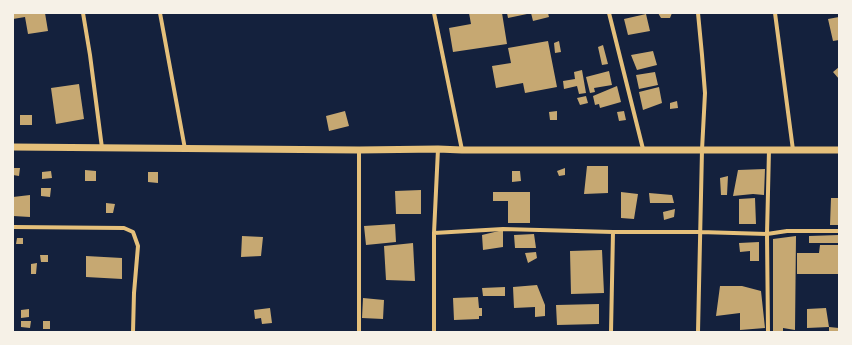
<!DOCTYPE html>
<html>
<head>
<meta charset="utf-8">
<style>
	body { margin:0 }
	#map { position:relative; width:852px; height:345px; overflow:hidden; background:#14213d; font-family:"Work Sans",sans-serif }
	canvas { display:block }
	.frame { position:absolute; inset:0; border:14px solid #f6f1e7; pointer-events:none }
</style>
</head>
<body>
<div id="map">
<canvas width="852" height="345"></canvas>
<div class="frame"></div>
</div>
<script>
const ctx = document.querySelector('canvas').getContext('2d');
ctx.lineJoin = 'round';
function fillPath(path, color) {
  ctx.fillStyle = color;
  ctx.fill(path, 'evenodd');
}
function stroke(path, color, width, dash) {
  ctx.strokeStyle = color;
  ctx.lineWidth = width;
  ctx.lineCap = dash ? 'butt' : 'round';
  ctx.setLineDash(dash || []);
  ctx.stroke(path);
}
fillPath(new Path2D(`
	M13,13H45L48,31L28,34L25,17L13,19Z
	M469,13H502L507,44L453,52L449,28L471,24Z
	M507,13H527V14L508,18Z
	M531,13H548L549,17L533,21Z
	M658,13H672L670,18H661Z
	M646,14L650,31L628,35L624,19Z
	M839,17V40L833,41L828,19Z
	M548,41L557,87L525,93L523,83L496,88L492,66L511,63L508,48Z
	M559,41L561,52L555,53L554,43Z
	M603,45L608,64L602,65L598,47Z
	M653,51L657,65L637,70L631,55Z
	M839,67V79L833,72Z
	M582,70L586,93L579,94L577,86L564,89L563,81L575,79L574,72Z
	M609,71L612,85L594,88L595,92L590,93L586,77Z
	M655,72L658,85L639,89L636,75Z
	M79,84L84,119L56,124L51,88Z
	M617,86L621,102L600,108L599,104L595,105L593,96Z
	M659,87L662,103L643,110L639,92Z
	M586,96L588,103L580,105L577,98Z
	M677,101L678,108L670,109V103Z
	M345,111L349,126L329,131L326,116Z
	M557,111V120H550L549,112Z
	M624,111L626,120L619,121L617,112Z
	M20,115H32V125H20Z
	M587,166H608V193L584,194Z
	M13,168H20L19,176L13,175Z
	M565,168V175L559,176L557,171Z
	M765,169L764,195L753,194L733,196L738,170Z
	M85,170L96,171V181H85Z
	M51,171L52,178L42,179V172Z
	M512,171H520L521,181L512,182Z
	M148,172H158V183L148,182Z
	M728,176L727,195H721L720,178Z
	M41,188H51L50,197L41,196Z
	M421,190V214H396L395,191Z
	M493,192H530V223H508V201H493Z
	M621,192L638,194L634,219L621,218Z
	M649,193L672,195L674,203H650Z
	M30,195V217L13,216V197Z
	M755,198L756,224H739V199Z
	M831,198H839V225H830Z
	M106,203L115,204L113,213H106Z
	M675,209L674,217L664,220L663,212Z
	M395,224L396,242L366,245L364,226Z
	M503,230V247L483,250L482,235Z
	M534,234L536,248H515L514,235Z
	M839,235V243H809V236Z
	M242,236L263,237L261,256L241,257Z
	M796,236L795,330L783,328V332H773V239Z
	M17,238H23V244H16Z
	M759,242V261H750V251L740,252L739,243Z
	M413,243L415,281L386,280L384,246Z
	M820,245H839V274H797V253H819Z
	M602,250L604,293L571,294L570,251Z
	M536,252L537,258L528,263L525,253Z
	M40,255H48V262H41Z
	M86,256L122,258V279L86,277Z
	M37,263L36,274H31V264Z
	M537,285L545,305V316L535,317V307L514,308L513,287Z
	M720,286H742L761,291L765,328L740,330V313L716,316Z
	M505,287V296H483L482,288Z
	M478,297L479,308H482V316H479V319L454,320L453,298Z
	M363,298L384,300L383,319L362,318Z
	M599,304V324L557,325L556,305Z
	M270,308L272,323L262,324L261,318L255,319L254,310Z
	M826,308L829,327L807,328V309Z
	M29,309V317L21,318V310Z
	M21,321H31L30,328L21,327Z
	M43,321H50V329H43Z
	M829,327L839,328V332H829Z`), '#c6a872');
stroke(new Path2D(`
	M83,13L90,55L102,148
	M160,13L185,149
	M434,13L462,150
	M609,13L643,149
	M698,13L702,55L705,93L702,150L698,332
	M775,13L793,150
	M359,150V332
	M13,227L124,228L133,232L138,246L134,293L133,332
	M434,233L503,229L613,232H700L767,234L787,231H839
	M434,332V233L438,149
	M611,332L613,232
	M768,332L767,234L769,150`), '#e5c07b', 4);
stroke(new Path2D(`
	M13,147L359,150L438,149L462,150H839`), '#e5c07b', 7);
</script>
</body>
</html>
